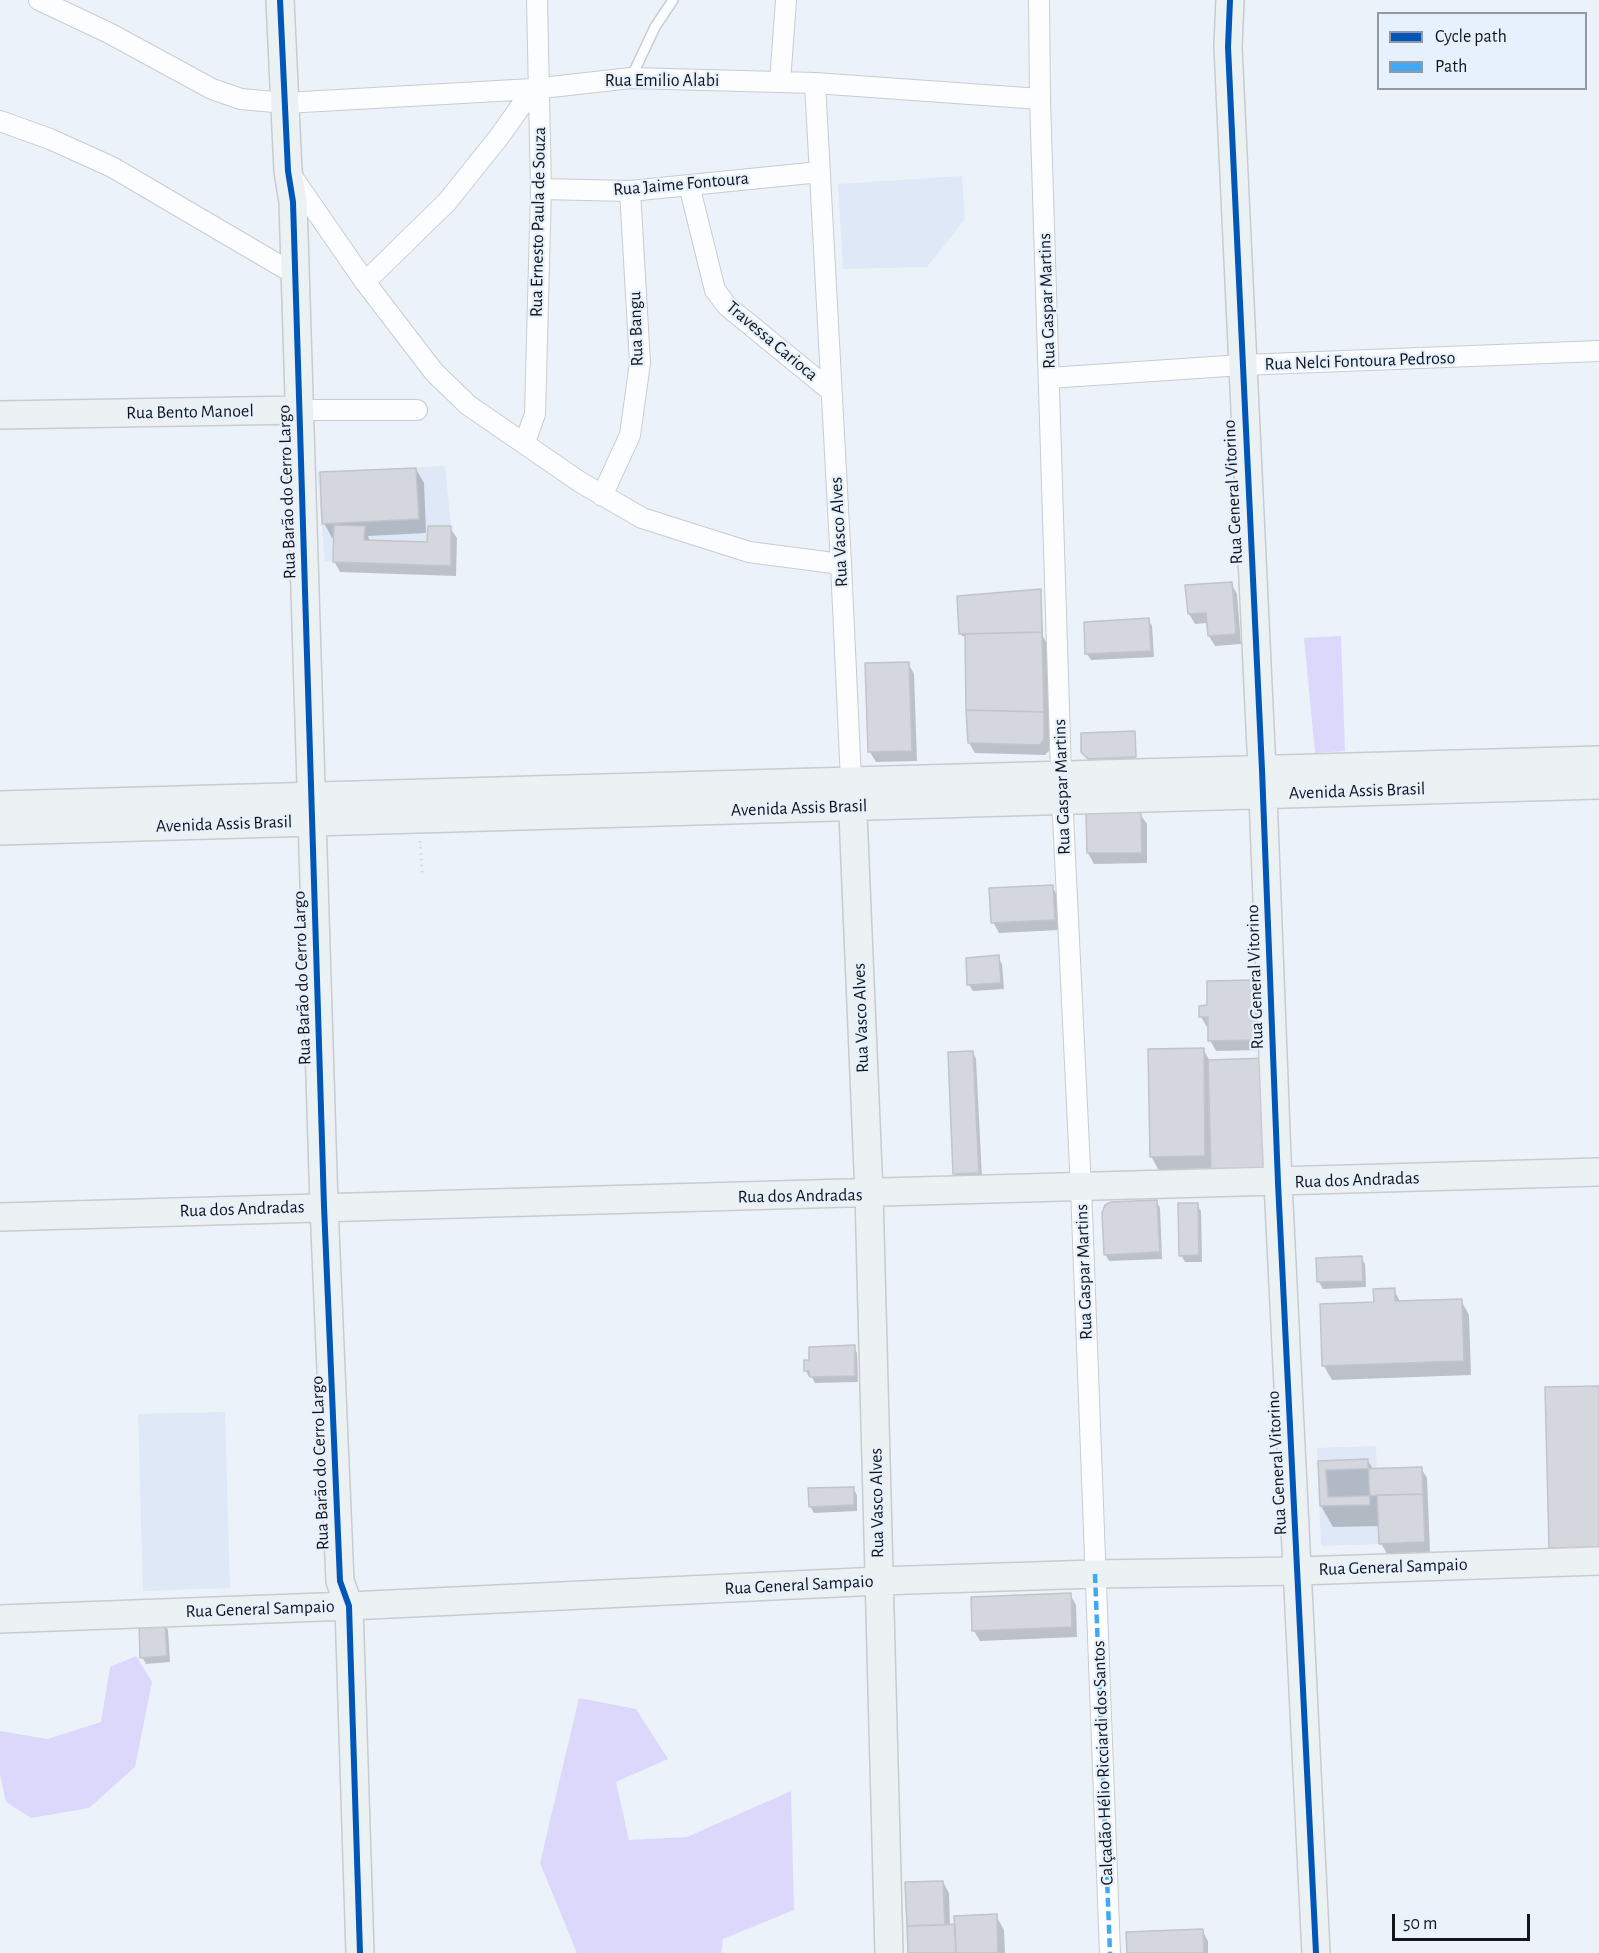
<!DOCTYPE html>
<html>
<head>
<meta charset="utf-8">
<style>
	body { margin:0 }
	#map { position:relative; width:1599px; height:1953px; overflow:hidden; background:#ecf2f9; font-family:"Alegreya Sans",sans-serif }
	canvas { display:block }
	.legend { position:absolute; left:1377px; top:12px; width:210px; height:78px; box-sizing:border-box; background:#e7f1fe; border:2px solid #9299a2; margin:0; padding:8px 10px; list-style:none; font-size:18px; color:#121519 }
	.legend li { display:flex; align-items:center; gap:12px; height:30px }
	.legend b { width:30px; border:2px solid #9299a2 }
	.scale { position:absolute; left:1392px; top:1914px; width:138px; height:27px; box-sizing:border-box; border:3px solid #121519; border-top:0; padding-left:8px; font-size:18px; line-height:21px; white-space:nowrap; color:#121519; -webkit-text-stroke:4px #e7f1fe; paint-order:stroke }
</style>
</head>
<body>
<div id="map">
<canvas width="1599" height="1953"></canvas>
<ul class="legend">
<li><b style="height:8px;background:#0057b8"></b>Cycle path</li>
<li><b style="height:8px;background:#3fa9f5"></b>Path</li>
</ul>
<div class="scale">50 m</div>
</div>
<script>
const ctx = document.querySelector('canvas').getContext('2d');
ctx.lineJoin = 'round';
function fillPath(path, color) {
  ctx.fillStyle = color;
  ctx.fill(path, 'evenodd');
}
function stroke(path, color, width, dash) {
  ctx.strokeStyle = color;
  ctx.lineWidth = width;
  ctx.lineCap = dash ? 'butt' : 'round';
  ctx.setLineDash(dash || []);
  ctx.stroke(path);
}
function write(font, color, halo, rows, align = 'center') {
  ctx.font = font + ' "Alegreya Sans",sans-serif';
  ctx.lineWidth = 4.5;
  ctx.setLineDash([]);
  ctx.textBaseline = 'middle';
  ctx.strokeStyle = halo;
  ctx.fillStyle = color;
  for (const [text, x, y, turn = 0] of rows) {
    ctx.save();
    ctx.translate(x, y);
    ctx.rotate((+turn || 0) * Math.PI / 180);
    ctx.textAlign = isNaN(turn) ? turn : align;
    if (halo) ctx.strokeText(text, 0, 0);
    ctx.fillText(text, 0, 0);
    ctx.restore();
  }
}
fillPath(new Path2D(`
	M962,176L965,219L927,267L843,269L838,184Z
	M445,466L451,526V566L325,561L317,472Z
	M225,1412L230,1588L143,1591L138,1414Z
	M1376,1446L1379,1544L1321,1546L1317,1448Z`), '#dee8f6');
fillPath(new Path2D(`
	M1341,636L1345,751L1315,753L1304,638Z
	M136,1656L152,1682L135,1767L89,1808L31,1818L6,1802L0,1775V1731L47,1739L101,1722L110,1667Z
	M579,1698L636,1709L668,1759L616,1782L629,1840L687,1837L791,1791L794,1910L723,1939L721,1953H577L540,1863Z`), '#dcd8fc');
fillPath(new Path2D(`
	M416,469L424,483L426,533L368,536L370,542L429,544L450,528L457,538L456,576L340,572L334,561L335,537L332,538L324,523Z
	M1231,583L1237,594L1241,644L1215,646L1209,636L1208,623L1195,624L1189,614L1187,586Z
	M1040,590L1043,636L1049,648L1051,726H1049V751L1045,755L975,753L969,743L966,636H962L961,633Z
	M1148,619L1152,626L1154,657L1091,660L1087,654Z
	M908,663L914,674L917,761L876,762L870,752Z
	M1134,733L1136,760L1091,762L1085,755Z
	M1140,814L1147,824V863L1094,864L1088,853V815Z
	M1052,886L1058,897L1060,930L999,933L993,922Z
	M998,957L1002,964L1004,989L973,991L969,985Z
	M1254,981L1260,992L1262,1050L1216,1051L1210,1040L1209,1027H1207L1201,1017Z
	M1203,1049L1210,1061L1212,1170L1159,1171L1151,1156Z
	M973,1052L976,1059L982,1179L959,1180L955,1174Z
	M1157,1202L1160,1208L1162,1259L1109,1261L1105,1254Z
	M1197,1205L1201,1211L1202,1262H1185L1181,1255Z
	M1361,1258L1365,1264L1366,1287L1323,1289L1319,1282L1318,1259Z
	M1394,1290L1401,1303L1461,1300L1469,1315L1471,1375L1332,1380L1324,1366L1375,1303Z
	M854,1347L857,1353L858,1382L815,1383L812,1377H809L806,1371Z
	M1599,1388V1561H1559L1551,1547Z
	M1368,1461L1373,1469L1421,1468L1427,1478L1430,1552L1387,1554L1381,1543L1380,1526L1333,1527L1321,1506L1319,1462Z
	M853,1488L857,1495V1511L814,1513L810,1506Z
	M1070,1594L1076,1605L1077,1637L980,1641L974,1631Z
	M164,1623L168,1630L170,1662L146,1664L142,1657Z
	M943,1882L949,1893L950,1926L996,1916L1004,1930L1005,1953H909Z
	M1202,1930L1208,1941V1953H1128Z`), '#0003');
const building = new Path2D(`
	M416,468L419,519L322,524L320,472Z
	M334,525L365,526L364,540L427,542L428,526H451V566L333,562Z
	M1232,582L1236,634L1208,636L1206,613L1188,614L1185,585Z
	M1041,589L1042,632L959,634L957,596Z
	M1149,618L1151,651L1085,654L1084,622Z
	M1042,632L1044,712L966,710L965,634Z
	M909,662L912,751L868,752L865,663Z
	M966,710L1044,712V740L1039,745L968,743Z
	M1135,731L1136,757L1088,759L1081,752V733Z
	M1141,812L1142,853H1087L1086,813Z
	M1053,885L1055,920L991,923L989,888Z
	M999,955L1001,983L967,985L966,958Z
	M1255,980L1257,1040L1208,1041V1017H1199V1006L1207,1005V981Z
	M1204,1048L1205,1156L1150,1157L1148,1049Z
	M973,1051L979,1173L953,1174L948,1052Z
	M1268,1058L1271,1170L1211,1171L1208,1060Z
	M1157,1200L1160,1252L1104,1255L1102,1213L1105,1205L1111,1202Z
	M1178,1203H1198L1199,1255L1179,1256Z
	M1362,1256L1363,1281L1317,1282L1316,1258Z
	M1395,1288V1301L1462,1299L1464,1361L1322,1366L1320,1304L1374,1302L1373,1289Z
	M855,1345V1376L810,1377L809,1371H804V1360H809V1347Z
	M1599,1386V1547L1549,1548L1545,1387Z
	M1368,1459L1370,1505L1320,1506L1318,1461Z
	M1422,1467L1423,1494L1328,1497L1326,1470Z
	M854,1487V1505L809,1507L808,1488Z
	M1423,1494L1425,1542L1379,1544L1377,1495Z
	M1071,1593L1072,1627L972,1631L971,1597Z
	M165,1622L167,1656L140,1658L139,1624Z
	M943,1881L945,1925L907,1926L905,1882Z
	M997,1914L998,1953H956L954,1916Z
	M955,1924L956,1953H908L907,1926Z
	M1203,1929L1204,1953H1127L1126,1932Z`);
fillPath(building, '#d4d7dd');
stroke(building, '#c1c4ca', 1.5);
const lane = new Path2D(`
	M631,78L655,27L673,0`);
const street = new Path2D(`
	M39,0L109,33L212,89L241,99L285,103L533,89L631,78L815,83L1040,99
	M1039,0L1040,99L1061,774L1081,1188L1110,1953
	M780,82L786,0
	M815,83L841,564L851,780
	M0,121L50,139L112,167L296,275
	M291,175L365,282L434,372L468,405L580,482L642,518L749,552L841,564
	M689,185L715,290L727,306L831,391
	M541,189L630,191L820,172
	M365,282L447,202L499,137L533,89
	M1049,378L1242,365L1599,351
	M300,410H417
	M525,442L535,414L541,189L537,0
	M602,496L630,435L640,363L630,191`);
const secondary = new Path2D(`
	M280,0L288,171L293,202L324,1206L340,1581L349,1606L360,1953
	M1230,0L1228,47L1262,770L1278,1183L1316,1953
	M0,415L300,410
	M852,790L869,1194L889,1953
	M0,805L1599,760
	M0,831L1599,785
	M0,1217C533,1198 1066,1190 1599,1172
	M0,1619L349,1606L879,1581L1095,1574L1298,1571L1599,1561`);
stroke(lane, '#c8ccd1', 12);
stroke(street, '#c8ccd1', 22);
stroke(secondary, '#c8ccd1', 30);
stroke(new Path2D(`
	M420,841L422,873`), '#d7d8da', 3, [1.5, 4.5]);
stroke(lane, '#fcfdfe', 9);
stroke(street, '#fcfdfe', 20);
stroke(secondary, '#ecf1f4', 27);
stroke(new Path2D(`
	M1095,1574L1110,1953`), '#3fa9f5', 4.5, [9, 4.5]);
stroke(new Path2D(`
	M280,0L288,171L293,202L324,1206L340,1581L349,1606L360,1953
	M1230,0L1228,47L1262,770L1278,1183L1316,1953`), '#0057b8', 6);
write('18px', '#121519', '#e7f1fe', [
	["Rua Emilio Alabi",662,81],
	["Rua Jaime Fontoura",681,184,-5],
	["Rua Ernesto Paula de Souza",538,222,-89],
	["Rua Gaspar Martins",1047,301,-92],
	["Rua Bangu",636,329,-92],
	["Travessa Carioca",772,341,40],
	["Rua Nelci Fontoura Pedroso",1360,361,-2],
	["Rua Bento Manoel",190,412,-1],
	["Rua Barão do Cerro Largo",287,492,-92],
	["Rua General Vitorino",1233,492,-93],
	["Rua Vasco Alves",839,532,-93],
	["Rua Gaspar Martins",1062,787,-92],
	["Avenida Assis Brasil",1357,791,-2],
	["Avenida Assis Brasil",799,808,-2],
	["Avenida Assis Brasil",224,824,-2],
	["Rua General Vitorino",1255,977,-92],
	["Rua Barão do Cerro Largo",302,978,-92],
	["Rua Vasco Alves",861,1018,-92],
	["Rua dos Andradas",1357,1180,-2],
	["Rua dos Andradas",800,1196,-1],
	["Rua dos Andradas",242,1209,-2],
	["Rua Gaspar Martins",1084,1272,-92],
	["Rua Barão do Cerro Largo",320,1463,-92],
	["Rua General Vitorino",1277,1463,-93],
	["Rua Vasco Alves",877,1503,-91],
	["Rua General Sampaio",1393,1567,-2],
	["Rua General Sampaio",799,1585,-3],
	["Rua General Sampaio",260,1609,-2],
	["Calçadão Hélio Ricciardi dos Santos",1103,1763,-92]
]);
</script>
</body>
</html>
